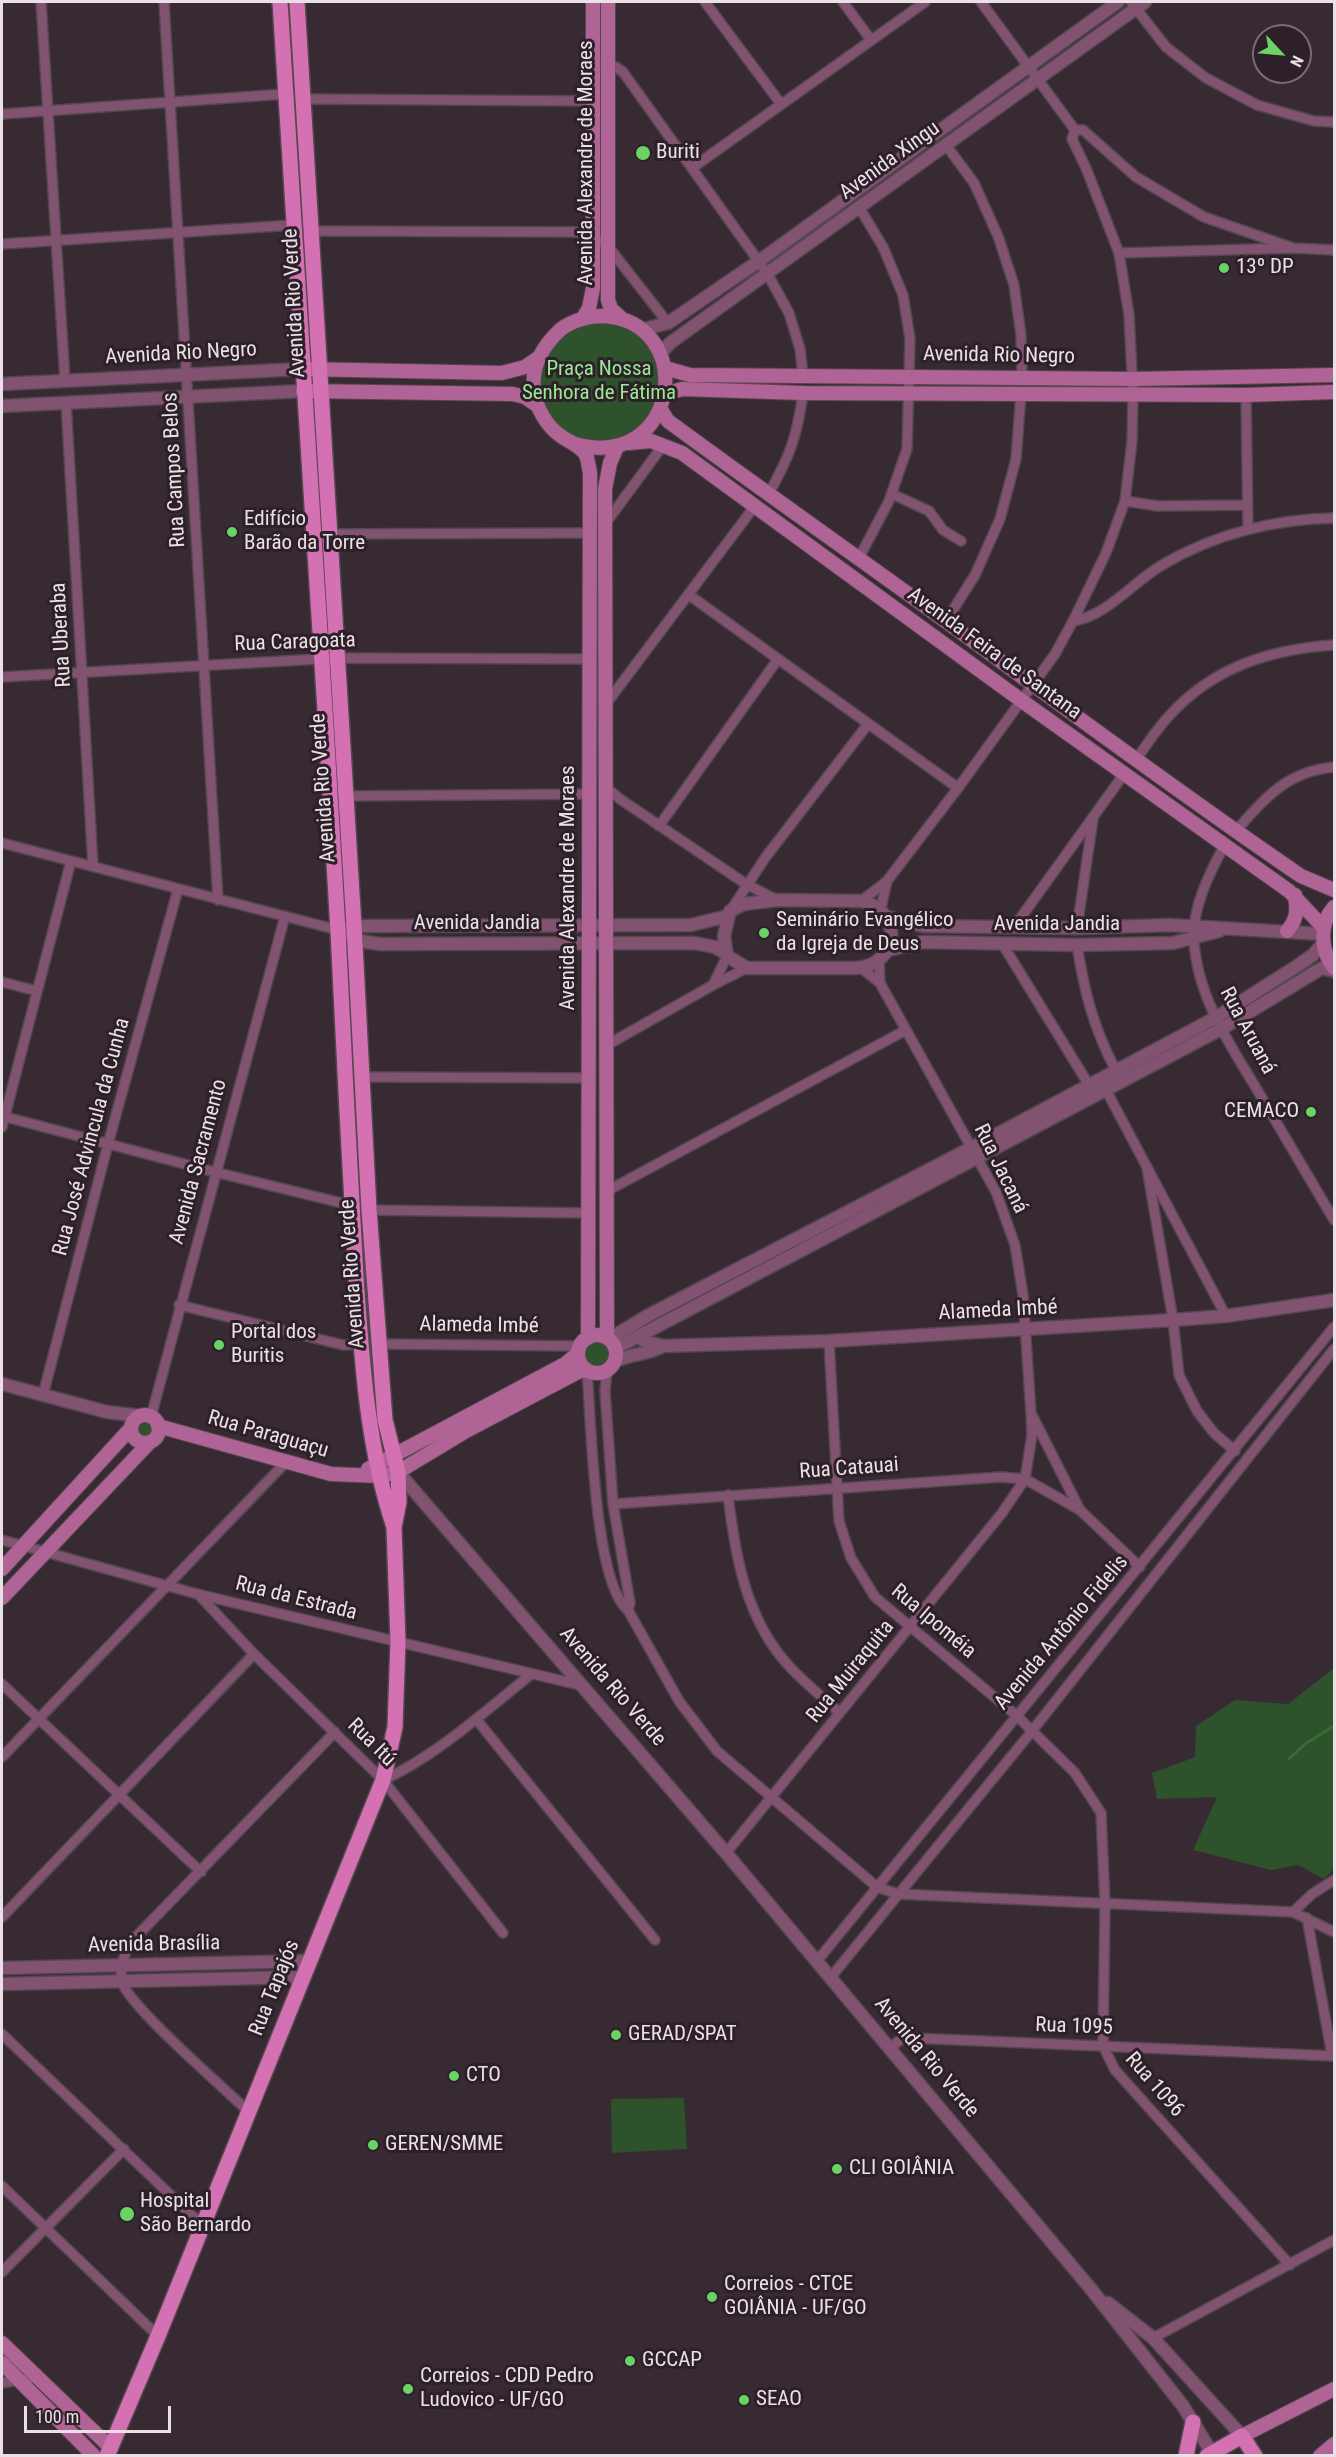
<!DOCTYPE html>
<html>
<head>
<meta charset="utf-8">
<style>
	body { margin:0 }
	#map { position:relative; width:1336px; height:2457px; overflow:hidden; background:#382a32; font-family:"Roboto Condensed",sans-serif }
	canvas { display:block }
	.frame { position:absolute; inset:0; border:3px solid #eae1e7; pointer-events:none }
	.north { position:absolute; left:1252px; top:24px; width:60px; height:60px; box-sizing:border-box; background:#2d2029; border:2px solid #796d75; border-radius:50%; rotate:116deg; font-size:16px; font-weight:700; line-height:24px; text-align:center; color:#eae1e7 }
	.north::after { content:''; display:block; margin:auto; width:21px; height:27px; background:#6ad363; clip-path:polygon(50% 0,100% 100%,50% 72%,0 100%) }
	.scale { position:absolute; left:24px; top:2406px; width:147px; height:27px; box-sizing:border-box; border:3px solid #eae1e7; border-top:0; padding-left:8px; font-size:18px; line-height:21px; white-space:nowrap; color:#eae1e7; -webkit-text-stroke:4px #2d2029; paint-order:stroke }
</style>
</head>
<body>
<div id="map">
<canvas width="1336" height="2457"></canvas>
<div class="frame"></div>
<div class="north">N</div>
<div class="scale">100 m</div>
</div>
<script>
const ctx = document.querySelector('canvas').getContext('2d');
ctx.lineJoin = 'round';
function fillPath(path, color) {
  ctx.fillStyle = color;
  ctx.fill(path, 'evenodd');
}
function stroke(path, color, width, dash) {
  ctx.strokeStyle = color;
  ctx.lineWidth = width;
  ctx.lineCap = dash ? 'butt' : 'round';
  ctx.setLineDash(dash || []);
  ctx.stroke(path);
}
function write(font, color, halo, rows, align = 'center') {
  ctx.font = font + ' "Roboto Condensed",sans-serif';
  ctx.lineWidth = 6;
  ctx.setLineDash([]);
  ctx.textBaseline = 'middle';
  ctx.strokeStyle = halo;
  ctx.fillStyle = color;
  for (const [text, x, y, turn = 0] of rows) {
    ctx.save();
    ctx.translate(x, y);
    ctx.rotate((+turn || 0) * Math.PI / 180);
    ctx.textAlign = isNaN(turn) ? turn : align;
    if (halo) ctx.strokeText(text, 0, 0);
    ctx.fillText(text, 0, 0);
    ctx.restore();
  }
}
fillPath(new Path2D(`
	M538 382a61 61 0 1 1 122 0a61 61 0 1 1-122 0Z
	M585 1354a12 12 0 1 1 24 0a12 12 0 1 1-24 0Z
	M136 1429a9 9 0 1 1 18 0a9 9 0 1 1-18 0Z
	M1334,1668V1869L1324,1879L1298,1865L1271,1870L1193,1850L1217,1797L1157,1799L1152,1773L1195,1757L1196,1726L1235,1700L1288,1704Z
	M684,2098L687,2149L612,2153L611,2099Z`), '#2e522b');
stroke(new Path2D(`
	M1289,1759L1305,1744L1334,1726`), '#346e31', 3);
const minor = new Path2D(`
	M41,2L65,380
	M164,2L218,900
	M705,2L781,104
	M843,2L871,40
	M981,2L1075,130H1083L1136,177L1204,217L1293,248
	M1131,2L1166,47L1206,78L1257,105L1314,121L1334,122
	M605,64L616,67L623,72L767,273L789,313L800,349L803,376
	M302,99L594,101
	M2,114L285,94
	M946,145L974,183L998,236L1014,285L1021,335L1022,377
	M692,168L925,2
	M312,231L576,232L593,237L607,245L668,323
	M2,244L293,225
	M1119,253L1293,248L1334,250
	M1246,395L1248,529
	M66,402L93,866
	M892,494L929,511L943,530L961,541
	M768,495C790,456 797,437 803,393
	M1125,501L1158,506L1247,505
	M605,524L664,444
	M330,534L590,533
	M859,558L889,501L907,449L910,339L903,295L883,247L859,207
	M689,595L958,788
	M946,621L975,575L1000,519L1016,459L1021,393
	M1073,621C1107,616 1133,582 1162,565C1214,534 1275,519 1334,518
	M2,677L337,658L590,659
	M606,704L754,507
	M1136,760C1146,745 1157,729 1169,716C1213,667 1271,649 1334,645
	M607,788L620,799L746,884L777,900
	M346,796L590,794
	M659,826L778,659
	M1236,831C1264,798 1288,771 1334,767
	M2,843L338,930
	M1224,846C1209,874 1192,908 1194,940C1197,999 1233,1049 1262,1098C1286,1138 1310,1179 1334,1220
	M861,901L887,881L958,788L1055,654L1073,621L1106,553L1125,501L1132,441L1133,393L1129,315L1119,253L1086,168L1072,139L1075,130
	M881,908L887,881
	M731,910L765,858L868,724
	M1014,927L1124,774
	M1077,928L1093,819
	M1003,945L1089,1085
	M1077,945C1085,995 1093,1026 1116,1071
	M879,961L880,983
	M2,982L37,991
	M713,985L727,956
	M607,1045L713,985L747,968
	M362,1077L590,1078
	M1106,1090L1226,1316
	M2,1116L215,1172L354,1206
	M2,1127L71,861
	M1147,1168L1173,1320L1179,1375L1197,1411L1214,1433L1235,1451
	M607,1191L906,1030
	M367,1210L590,1213
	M179,1305L343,1345L361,1344
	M829,1341L839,1521L851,1558L875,1597L1017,1716L1075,1773L1101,1813L1105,1903L1103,2046L1115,2070L1290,2265
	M379,1344L580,1346
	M587,1371C591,1418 594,1584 628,1610L679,1701L717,1751L877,1887L898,1894L1293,1912L1334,1932
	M607,1371L605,1391L613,1504L630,1603L628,1610
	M43,1395L108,1144L178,889
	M151,1417L285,916
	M1033,1417L1080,1510L1140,1567
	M728,1495C735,1555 746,1620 789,1666C805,1683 823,1698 840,1713
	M613,1504L1001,1477L1025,1479L1080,1510
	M2,1540L197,1594L584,1686
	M198,1594L254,1654L383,1780L503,1933
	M2,1684L201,1872
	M476,1719L655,1940
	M2,1757L287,1461
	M383,1780C433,1758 487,1710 530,1675
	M726,1853L1002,1513L1025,1479L1032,1435L1031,1413L1023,1295L1015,1245L996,1192L981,1165L880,983L861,968
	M1293,1912L1312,1894L1334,1880
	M2,1917L254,1654
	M1307,1918L1332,2055
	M817,1961L1334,1327
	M831,1977L1032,1731L1334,1349
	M2,2034L203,2226
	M890,2048L900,2040L912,2038L1334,2056
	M248,2111C225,2089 129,2006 122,1982C119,1967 124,1954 131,1942L335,1732
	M2,2186L158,2336
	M2,2272L124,2149
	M1153,2338L1334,2240
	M2,2383L36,2377`);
const tertiary = new Path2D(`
	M641,330L668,323L759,261L1118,2
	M660,354L670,343L1145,2
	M2,384L302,369
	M2,406L303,391
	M777,900L861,901C904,910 900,965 856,968H747L727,956L724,936L730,911L744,904Z
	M888,917L923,926L1077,928L1169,925L1323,934
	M346,928L354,926L691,925L728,916
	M349,936L354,940L380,944L694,943L715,947L725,953
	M888,950L922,942L1077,945L1173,943L1219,931
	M640,1336L644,1341L663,1346L829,1341L1173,1320L1226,1316L1334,1300
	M609,1339L649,1315L971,1148L1215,1018L1297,966L1313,955L1324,942
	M616,1348L1221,1029L1322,968L1334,971
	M615,1361C631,1354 650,1354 663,1346
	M2,1384L107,1412L141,1416
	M398,1472L726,1853L1091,2289L1183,2406L1212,2453
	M2,1968L308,1961
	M2,1984L302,1977
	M1108,2303L1153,2338L1242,2436`);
const secondary = new Path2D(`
	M608,2V300L611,309L621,318
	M583,318L589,308L593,288V2
	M665,368L690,375L1133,379L1334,375
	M302,369L502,373L525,367L538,358
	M303,391L513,394L525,397L538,406
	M665,394L682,389L803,393L1246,395L1334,392
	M661,410L668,421C759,488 852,553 944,620C1063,706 1179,793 1301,876L1334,890
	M629,443L651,441L682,453L1022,701L1289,891L1324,928
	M575,444C680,473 699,320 602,316C588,316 571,321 560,330C543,346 531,366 534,390C536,407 546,426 561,436C569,442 581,446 586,455C588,460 589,468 590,473L588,1338
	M1334,907C1319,924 1320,950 1334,968
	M1287,931C1298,919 1297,909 1295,895
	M578 1354a19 19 0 1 1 38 0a19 19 0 1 1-38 0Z
	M607,1337L605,489L610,463L617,447
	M131 1429a14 14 0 1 1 28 0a14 14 0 1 1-28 0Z
	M158,1426L331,1474L381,1476L398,1472L466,1431L578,1372L586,1370
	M368,1469L565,1364L578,1353
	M2,1569L131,1428
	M2,1598L149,1443
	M2,2343L111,2448
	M2,2363L94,2456
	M1242,2436L1334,2389
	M1320,2456L1334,2444`);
const primary = new Path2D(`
	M280,2C298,311 321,621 338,931C344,1046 349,1162 356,1277C362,1361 367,1447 394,1527
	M107,2456L158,2336L383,1780L395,1727L398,1642L394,1527L399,1502L398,1472L385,1420L369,1210L354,926L297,2
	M1186,2456L1193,2422
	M1207,2456L1242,2436L1255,2456`);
stroke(minor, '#54474f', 12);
stroke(tertiary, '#54474f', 15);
stroke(secondary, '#54474f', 16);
stroke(primary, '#54474f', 18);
stroke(minor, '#825271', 9);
stroke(tertiary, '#825271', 12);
stroke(secondary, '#b06496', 14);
stroke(primary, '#d371b3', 15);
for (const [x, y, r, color] of [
	[643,153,8,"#6ad363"],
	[1224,268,6,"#6ad363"],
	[232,532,6,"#6ad363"],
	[764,933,6,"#6ad363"],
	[1311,1112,6,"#6ad363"],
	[219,1345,6,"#6ad363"],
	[616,2035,6,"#6ad363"],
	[454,2076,6,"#6ad363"],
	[373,2145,6,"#6ad363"],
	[837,2169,6,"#6ad363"],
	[127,2214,8,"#6ad363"],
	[712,2297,6,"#6ad363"],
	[630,2361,6,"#6ad363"],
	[408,2389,6,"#6ad363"],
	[744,2400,6,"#6ad363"]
]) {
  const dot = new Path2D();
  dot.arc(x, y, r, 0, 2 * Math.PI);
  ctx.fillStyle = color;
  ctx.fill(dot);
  stroke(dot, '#2d2029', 2);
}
write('21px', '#eae1e7', '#2d2029', [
	["Buriti",656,153],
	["13º DP",1236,268],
	["Edifício",244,520],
	["Barão da Torre",244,544],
	["Seminário Evangélico",776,921],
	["da Igreja de Deus",776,945],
	["CEMACO",1299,1112,"right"],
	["Portal dos",231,1333],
	["Buritis",231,1357],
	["GERAD/SPAT",628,2035],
	["CTO",466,2076],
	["GEREN/SMME",385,2145],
	["CLI GOIÂNIA",849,2169],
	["Hospital",140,2202],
	["São Bernardo",140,2226],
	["Correios - CTCE",724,2285],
	["GOIÂNIA - UF/GO",724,2309],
	["GCCAP",642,2361],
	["Correios - CDD Pedro",420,2377],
	["Ludovico - UF/GO",420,2401],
	["SEAO",756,2400]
], 'left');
write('21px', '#eae1e7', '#2d2029', [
	["Avenida Xingu",890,161,-36],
	["Avenida Alexandre de Moraes",587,163,-90],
	["Avenida Rio Verde",295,303,-93],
	["Avenida Rio Negro",181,354,-3],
	["Avenida Rio Negro",999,356,1],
	["Rua Campos Belos",175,470,-93],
	["Rua Uberaba",62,635,-93],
	["Rua Caragoata",295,643,-2],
	["Avenida Feira de Santana",994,654,36],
	["Avenida Rio Verde",324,788,-94],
	["Avenida Alexandre de Moraes",569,888,-90],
	["Avenida Jandia",477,924],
	["Avenida Jandia",1057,925],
	["Rua Aruaná",1247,1031,62],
	["Rua José Advincula da Cunha",92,1137,-75],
	["Avenida Sacramento",199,1162,-75],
	["Rua Jacaná",1000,1169,64],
	["Avenida Rio Verde",353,1274,-94],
	["Alameda Imbé",998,1311,-3],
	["Alameda Imbé",479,1326,1],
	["Rua Paraguaçu",268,1435,16],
	["Rua Catauai",849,1469,-4],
	["Rua da Estrada",296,1599,14],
	["Rua Ipoméia",933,1622,40],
	["Avenida Antônio Fidelis",1062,1633,-50],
	["Rua Muiraquita",851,1672,-51],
	["Avenida Rio Verde",612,1687,49],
	["Rua Itú",371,1743,45],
	["Avenida Brasília",154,1945,-1],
	["Rua Tapajós",275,1988,-68],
	["Rua 1095",1074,2027,2],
	["Avenida Rio Verde",926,2058,50],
	["Rua 1096",1154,2085,49]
]);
write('21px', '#9aea94', '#2d2029', [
	["Praça Nossa",599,370],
	["Senhora de Fátima",599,394]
]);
</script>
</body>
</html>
